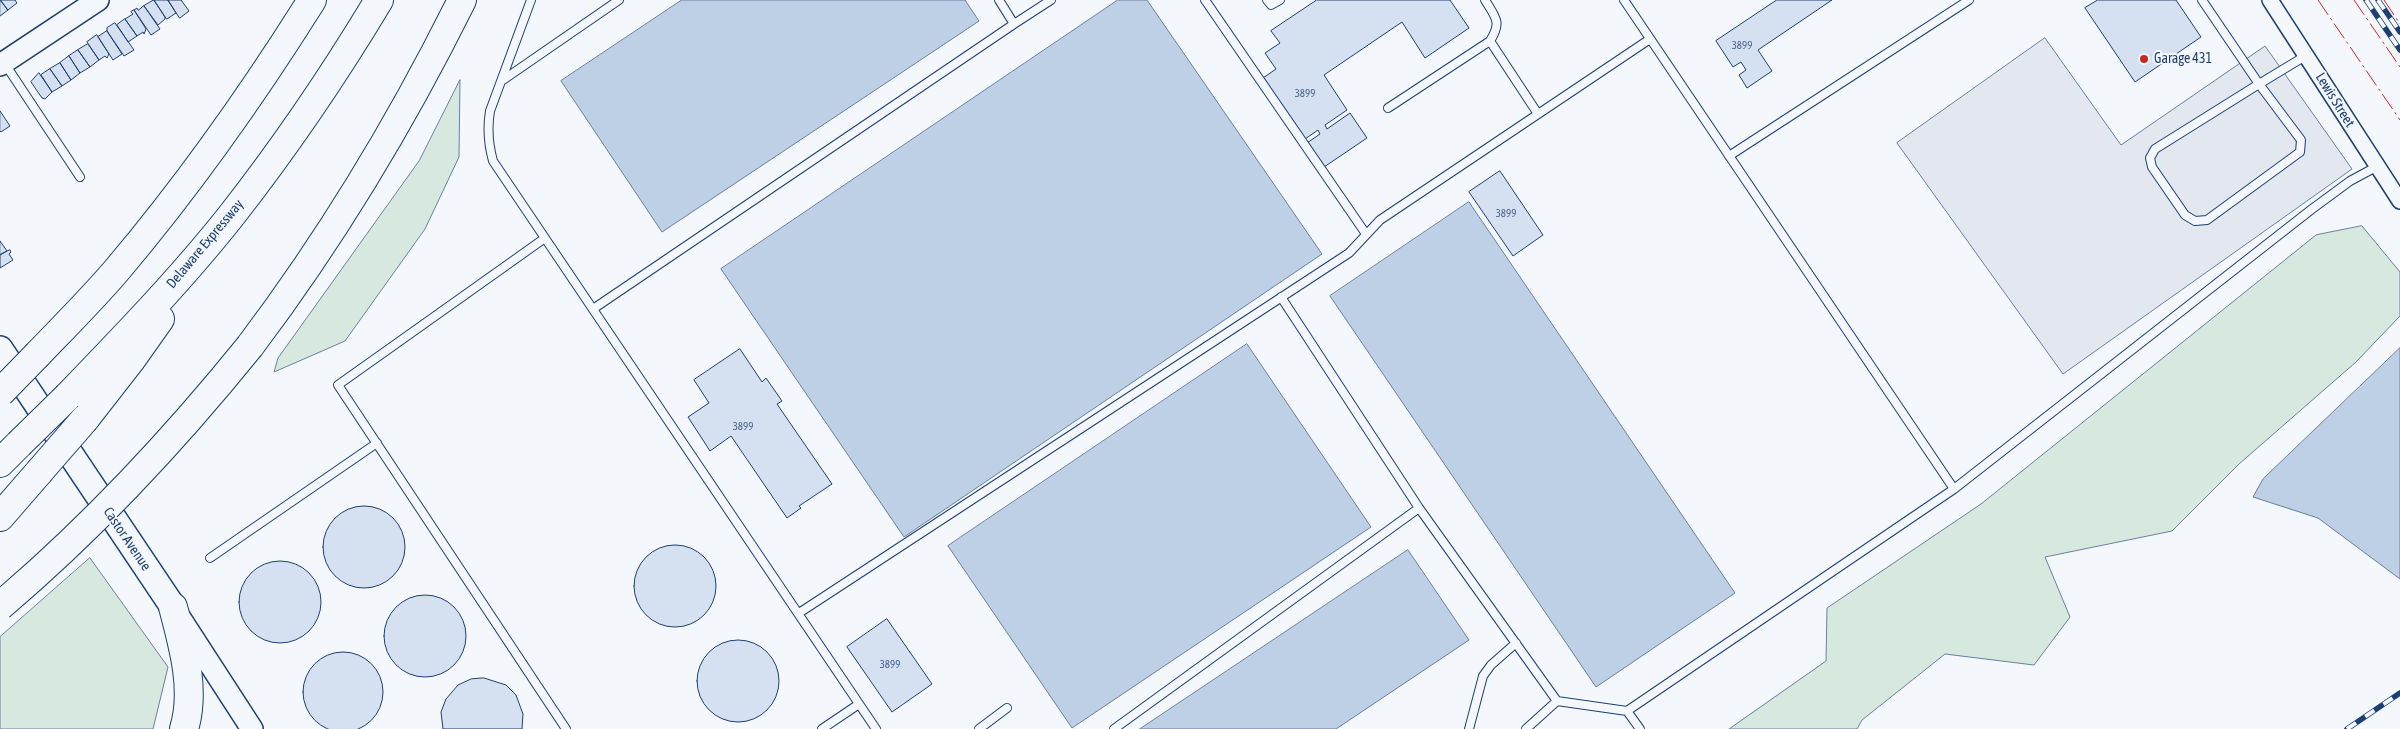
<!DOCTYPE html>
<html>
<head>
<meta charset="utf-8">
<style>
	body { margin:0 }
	canvas { display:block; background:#f4f7fb }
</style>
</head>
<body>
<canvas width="2400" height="729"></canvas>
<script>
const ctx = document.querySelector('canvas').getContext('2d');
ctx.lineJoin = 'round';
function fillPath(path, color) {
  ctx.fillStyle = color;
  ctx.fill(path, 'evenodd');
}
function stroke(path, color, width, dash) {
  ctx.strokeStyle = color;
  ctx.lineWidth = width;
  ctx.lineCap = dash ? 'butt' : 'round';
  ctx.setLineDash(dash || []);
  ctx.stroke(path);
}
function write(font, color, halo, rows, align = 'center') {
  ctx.font = font + ' "Asap Condensed",sans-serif';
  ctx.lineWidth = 4;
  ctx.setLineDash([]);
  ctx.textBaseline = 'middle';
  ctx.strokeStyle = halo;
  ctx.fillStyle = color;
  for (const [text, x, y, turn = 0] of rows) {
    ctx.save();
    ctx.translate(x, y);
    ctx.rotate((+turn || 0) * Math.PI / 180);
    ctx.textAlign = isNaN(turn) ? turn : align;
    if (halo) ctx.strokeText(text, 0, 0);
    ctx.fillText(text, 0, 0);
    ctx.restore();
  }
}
const green = new Path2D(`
	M460,80L459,157L425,229L345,341L274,372L278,358L419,161Z
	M2362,226L2400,272V316L2356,362L2239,464L2172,531L2045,557L2070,617L2034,665L1945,654L1862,720L1857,729H1729L1826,661L1827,608L1981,504L2316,235Z
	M90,558L168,667L153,729H0V637Z`);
fillPath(green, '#d7e8df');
stroke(green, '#687fa3', 1);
const parking = new Path2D(`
	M2045,38L2121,145L2265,46L2352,169L2063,374L1897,143Z`);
fillPath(parking, '#e3e8f0');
stroke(parking, '#687fa3', 1);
const water = new Path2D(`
	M682,0H965L979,21L662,232L561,81Z
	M1118,0H1147L1322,254L904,537L721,269Z
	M1469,202L1735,593L1596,687L1330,296Z
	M1247,344L1371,527L1072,728L948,546Z
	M2400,348V579L2318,518L2253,497L2263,479Z
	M1408,550L1469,640L1336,729H1140Z`);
fillPath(water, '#bed0e5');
stroke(water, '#687fa3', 1);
const building = new Path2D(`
	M0,0L8,10L0,16Z
	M1,0H15L17,3L8,10Z
	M154,0L165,17V19L158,25L144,6Z
	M154,0H168L176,13L167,19Z
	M168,0H181L189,11L180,18Z
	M1317,0H1450L1469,28L1425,58L1402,22L1324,75L1347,110L1325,125L1327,129L1350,113L1367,138L1324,167L1307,143L1320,134L1318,130L1305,139L1263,78L1276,69L1265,53L1280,43L1271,31Z
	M1777,0H1832L1758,50L1772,71L1747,88L1739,75L1746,70L1741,62L1733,67L1716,41Z
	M2098,0H2176L2201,37L2135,82L2085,8Z
	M144,6L160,29L151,35L134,10L137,8L138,10Z
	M134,10L146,29L144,34L143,32L137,36L125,19L133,14L131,12Z
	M125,19L137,36L128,42L117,25Z
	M115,23L134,50L124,56L107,31V28Z
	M107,31L122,54L113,60L98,37Z
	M97,35L109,54L107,58L105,56L99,60L87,42Z
	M88,44L99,60L90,67L78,50Z
	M78,50L90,67L80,73L69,56Z
	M69,56L80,73L71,80L60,63Z
	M60,63L71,80L62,86L50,69Z
	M50,69L62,86L52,92L41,75Z
	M39,73L52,92L45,99L42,98L31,82Z
	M0,111L10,126L1,132L0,131Z
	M1500,171L1543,235L1513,256L1469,192Z
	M0,241L7,251L0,255Z
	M10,250L11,252L9,254L13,260L0,268V255Z
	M740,349L762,382L766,378L782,401L777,404L832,484L799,506L801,508L787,518L731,436L710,451L688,417L709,403L694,380Z
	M323 547a41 41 0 1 1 82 0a41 41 0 1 1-82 0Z
	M634 586a41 41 0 1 1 82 0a41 41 0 1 1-82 0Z
	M239 602a41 41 0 1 1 82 0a41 41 0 1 1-82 0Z
	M384 636a41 41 0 1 1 82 0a41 41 0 1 1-82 0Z
	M887,619L932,684L892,712L847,647Z
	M697 681a41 41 0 1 1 82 0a41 41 0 1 1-82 0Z
	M303 692a40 40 0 1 1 80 0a40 40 0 1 1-80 0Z
	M484,678L506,685L516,695L523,714L522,729H443L441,712L446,699L458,685L471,679Z`);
fillPath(building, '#d5e0f0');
stroke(building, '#1d3f73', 1);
const lane = new Path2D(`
	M531,0L490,111C487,129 488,143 493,161L876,729
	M1205,0L1366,234
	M1267,0L1271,5L1280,0
	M1624,0L1954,489
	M2202,0L2259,84L2307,55
	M1014,24L1051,0
	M1490,41L1538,114
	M5,64L80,177
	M503,80L619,0
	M2259,84L2301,140L2300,152L2207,220L2195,221L2185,215L2152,167L2150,158L2155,149Z
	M1388,108L1490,41C1502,22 1496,18 1485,0
	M1729,156L1969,0
	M545,238L338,385L566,729
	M1281,297L1419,508L1557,701L1627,711L1954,489L2312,209L2350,181L2376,167
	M593,309L1014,24L999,0
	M210,558L377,443
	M799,613L1349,253L1380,220L1650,39
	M1627,711L1640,729
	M822,729L859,704
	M979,729L1007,708
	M1114,729L1419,508
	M1469,729L1483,676L1491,665L1516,643
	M1526,729L1557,701`);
const street = new Path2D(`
	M2270,0L2400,201`);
const secondary = new Path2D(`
	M0,65L98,0
	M180,618L252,729`);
const primary = new Path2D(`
	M0,349L173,607`);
const highway = new Path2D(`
	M250,346C333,236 401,123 462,0
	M38,354C64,327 91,300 116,271C188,186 253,94 312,0
	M68,396C124,338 181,279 231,216C285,147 334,75 379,0
	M85,419L131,360L160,319
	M0,463L19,444
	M0,517L39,472
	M173,607C183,645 196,690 184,729`);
stroke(lane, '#1d3f73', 10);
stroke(street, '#1d3f73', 18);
stroke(secondary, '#1d3f73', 24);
stroke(primary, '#1d3f73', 28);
stroke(highway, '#1d3f73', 30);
stroke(lane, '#f4f7fb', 8);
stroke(street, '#f4f7fb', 15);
stroke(secondary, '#f4f7fb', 21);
stroke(primary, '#f4f7fb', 25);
stroke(highway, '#f4f7fb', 28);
const rail = new Path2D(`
	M2366,0L2400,50
	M2378,0L2400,32
	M2347,729L2400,693`);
stroke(rail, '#1d3f73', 5.5);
stroke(rail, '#f4f7fb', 4, [11]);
const highwayBridge = new Path2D(`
	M0,393L38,354
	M19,444L68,396
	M39,472L85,419
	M0,606C92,528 174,440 250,346`);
stroke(highwayBridge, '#1d3f73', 30, []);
stroke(highwayBridge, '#f4f7fb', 28);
stroke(new Path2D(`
	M2318,0L2400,120
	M2354,0L2400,67
	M2384,0L2400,24`), '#c62828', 1, [18, 4, 2.5, 4]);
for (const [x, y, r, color] of [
	[2144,59,5,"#c62828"]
]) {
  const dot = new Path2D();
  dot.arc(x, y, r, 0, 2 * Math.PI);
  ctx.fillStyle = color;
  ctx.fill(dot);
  stroke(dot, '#f4f7fb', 2);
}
write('11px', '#4b6792', null, [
	["3899",1742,46],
	["3899",1305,94],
	["3899",1506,214],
	["3899",743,427],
	["3899",890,665]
]);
write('14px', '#1d3f73', '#f4f7fb', [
	["Garage 431",2154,59]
], 'left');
write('14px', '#1d3f73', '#f4f7fb', [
	["Lewis Street",2335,100,58],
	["Delaware Expressway",205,244,-50],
	["Castor Avenue",127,539,56]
]);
</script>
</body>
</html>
